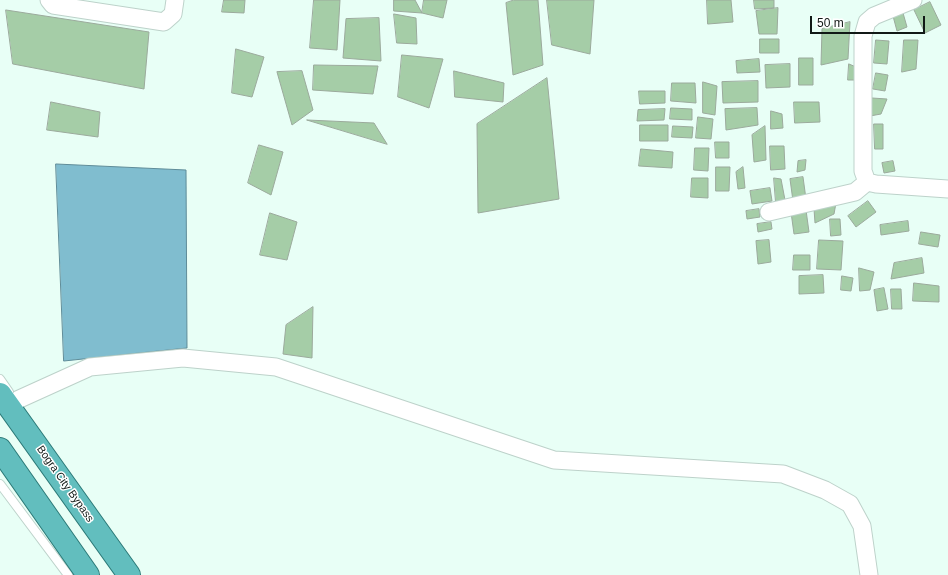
<!DOCTYPE html>
<html>
<head>
<meta charset="utf-8">
<style>
	body { margin:0 }
	#map { position:relative; width:948px; height:575px; overflow:hidden; background:#e8fff6; font-family:Arial,sans-serif }
	canvas { display:block }
	.scale { position:absolute; left:810px; top:16px; width:115px; height:18px; box-sizing:border-box; border:2px solid #111916; border-top:0; padding-left:5px; font-size:12px; line-height:14px; white-space:nowrap; color:#111916; -webkit-text-stroke:3px #fff; paint-order:stroke }
</style>
</head>
<body>
<div id="map">
<canvas width="948" height="575"></canvas>
<div class="scale">50 m</div>
</div>
<script>
const ctx = document.querySelector('canvas').getContext('2d');
ctx.lineJoin = 'round';
function fillPath(path, color) {
  ctx.fillStyle = color;
  ctx.fill(path, 'evenodd');
}
function stroke(path, color, width, dash) {
  ctx.strokeStyle = color;
  ctx.lineWidth = width;
  ctx.lineCap = dash ? 'butt' : 'round';
  ctx.setLineDash(dash || []);
  ctx.stroke(path);
}
function write(font, color, halo, rows, align = 'center') {
  ctx.font = font + ' Arial,sans-serif';
  ctx.lineWidth = 3;
  ctx.setLineDash([]);
  ctx.textBaseline = 'middle';
  ctx.strokeStyle = halo;
  ctx.fillStyle = color;
  for (const [text, x, y, turn = 0] of rows) {
    ctx.save();
    ctx.translate(x, y);
    ctx.rotate((+turn || 0) * Math.PI / 180);
    ctx.textAlign = isNaN(turn) ? turn : align;
    if (halo) ctx.strokeText(text, 0, 0);
    ctx.fillText(text, 0, 0);
    ctx.restore();
  }
}
const water = new Path2D(`
	M56,164L186,170L187,348L64,361Z`);
fillPath(water, '#80bdcf');
stroke(water, '#5f8c98', 1);
const building = new Path2D(`
	M224,0H245L244,13L222,12Z
	M314,0H340L337,50L310,48Z
	M394,0H415L422,13L394,11Z
	M424,0H447L443,18L422,13Z
	M514,0H538L543,65L513,75L506,3Z
	M547,0H594L590,54L552,45Z
	M707,0H731L733,22L708,24Z
	M754,0H774V8L755,9Z
	M930,2L941,25L925,33L914,10Z
	M778,8L777,34H759L756,11Z
	M6,10L149,32L144,89L13,64Z
	M903,13L907,27L897,31L893,16Z
	M394,14L416,18L417,44L397,43Z
	M379,18L381,61L343,58L346,19Z
	M850,22L848,59L821,65L822,29Z
	M760,39H779V53H760Z
	M876,40L889,41L887,64L874,63Z
	M904,40H918L916,69L902,72Z
	M236,49L264,57L252,97L232,93Z
	M402,55L443,59L429,108L398,97Z
	M799,58H813V85H799Z
	M759,59L760,72L737,73L736,61Z
	M790,64V87L766,88L765,65Z
	M849,64L856,67V80H848Z
	M314,65L378,66L373,94L313,90Z
	M302,71L313,110L292,125L277,72Z
	M454,71L504,83L503,102L455,97Z
	M876,73L888,75L885,91L873,89Z
	M547,78L559,199L478,213L477,124Z
	M758,81V102L723,103L722,82Z
	M703,82L717,86L715,115L703,113Z
	M672,83H695L696,103L671,101Z
	M639,91H665V103L640,104Z
	M872,98L887,99L881,114L870,116Z
	M51,102L100,112L98,137L47,130Z
	M794,102H819L820,122L795,123Z
	M671,108L692,109V120L670,119Z
	M757,108L758,125L726,130L725,109Z
	M665,109L664,120L637,121L638,110Z
	M771,111L782,114L783,128L771,129Z
	M698,117L713,119L711,139L696,138Z
	M307,120L374,123L387,144Z
	M874,124H883V149H875Z
	M640,125H668V141H640Z
	M673,126L693,127L692,138L672,137Z
	M765,126L766,160L754,162L752,135Z
	M715,142H729V158H716Z
	M259,145L283,152L271,195L248,183Z
	M770,146H784L785,169L771,170Z
	M695,148H709L708,171L694,170Z
	M641,149L673,152L672,168L639,166Z
	M806,160L805,170L797,172L798,161Z
	M893,161L895,171L884,173L882,163Z
	M716,167H730L729,191H716Z
	M743,167L745,188L738,189L736,172Z
	M803,177L806,199L793,201L790,179Z
	M692,178H708V198L691,197Z
	M774,178L781,179L785,200L776,203Z
	M770,188L772,201L752,204L750,191Z
	M868,201L876,212L856,227L848,216Z
	M836,203L834,214L815,223L814,209Z
	M759,209L760,217L747,219L746,211Z
	M806,210L809,232L794,234L791,212Z
	M270,213L297,222L287,260L260,255Z
	M830,219H840L841,235L831,236Z
	M908,221L909,231L881,235L880,225Z
	M771,222L772,229L758,232L757,224Z
	M921,232L940,235L938,247L919,244Z
	M769,240L771,262L758,264L756,241Z
	M819,240L843,241L841,270L817,269Z
	M794,255H810V270H793Z
	M922,258L924,273L891,279L894,263Z
	M859,268L874,272L870,290L860,291Z
	M823,275L824,293L799,294V276Z
	M842,276L853,278L851,291L841,290Z
	M914,283L939,286V302L913,301Z
	M884,288L888,309L877,311L874,290Z
	M891,289H901L902,309H892Z
	M313,307L312,358L283,354L286,325Z`);
fillPath(building, '#a5cda7');
stroke(building, '#9baa9c', 1);
const service = new Path2D(`
	M0,379L9,392
	M0,484L68,575`);
const minor = new Path2D(`
	M49,0L53,5L164,22L173,14L175,0
	M913,0L874,16L867,22L863,36V171L867,182L876,184L948,189
	M769,212L855,192L867,182
	M15,401L90,367L183,358L276,367L554,460L783,474L825,490L850,504L862,526L869,575`);
const trunk = new Path2D(`
	M0,394L129,575
	M0,449L88,575`);
stroke(service, '#bdd2ca', 10);
stroke(minor, '#bdd2ca', 19);
stroke(trunk, '#2c7a78', 24);
stroke(service, '#fff', 8);
stroke(minor, '#fff', 17);
stroke(trunk, '#62bebe', 22);
write('11px', '#111916', '#fff', [
	["Bogra City Bypass",65,484,55]
]);
</script>
</body>
</html>
